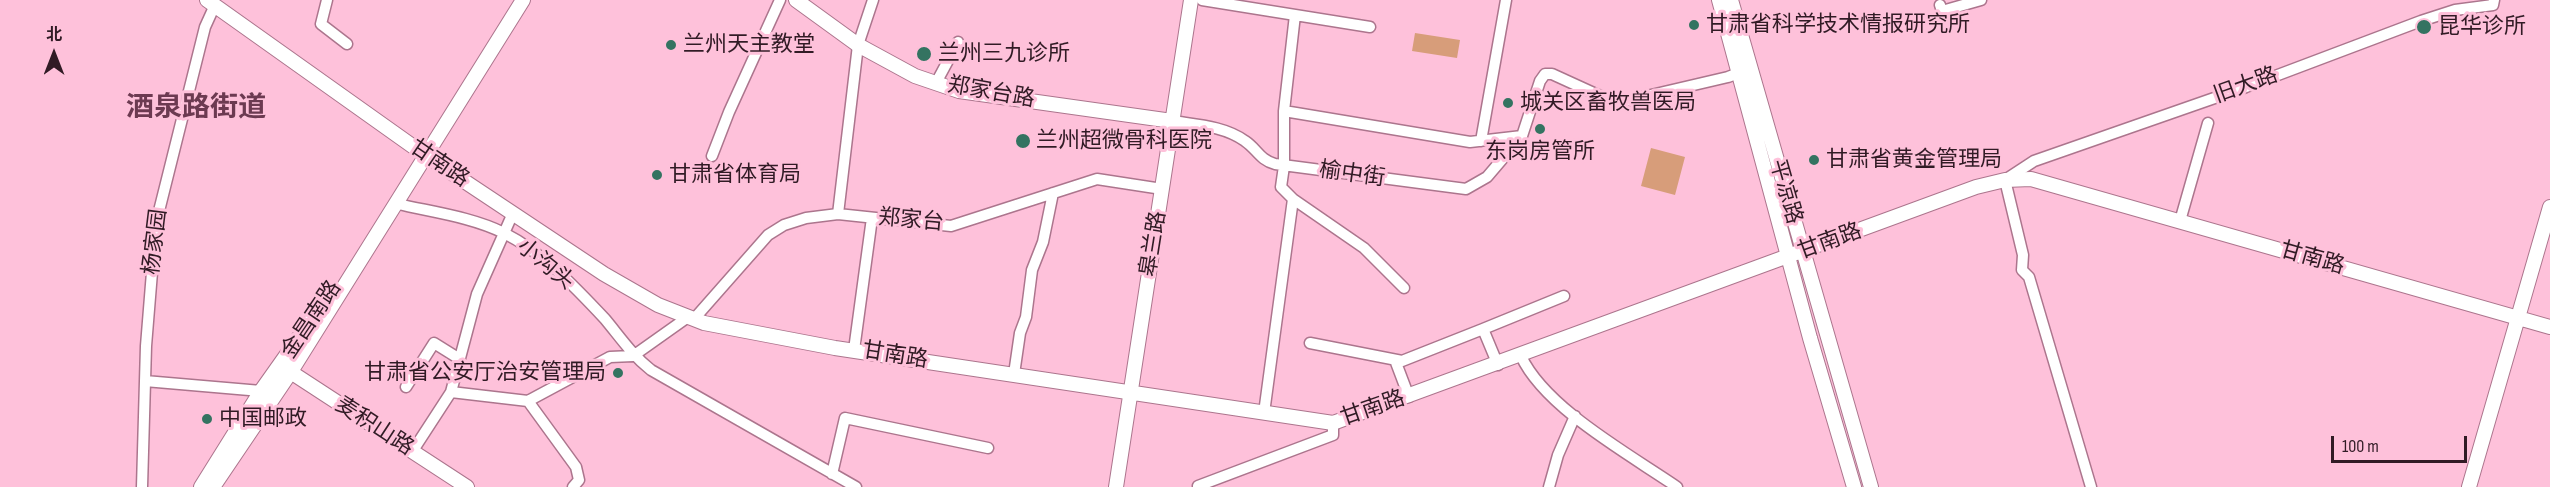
<!DOCTYPE html>
<html>
<head>
<meta charset="utf-8">
<style>
	body { margin:0 }
	#map { position:relative; width:2550px; height:487px; overflow:hidden; background:#fec1da; font-family:"Sofia Sans Condensed","Noto Sans SC",sans-serif }
	canvas { display:block }
	.north { position:absolute; left:24px; top:24px; width:60px; height:60px; -webkit-text-stroke:4px #fec1da; paint-order:stroke; rotate:0deg; font-size:16px; font-weight:700; line-height:24px; text-align:center; color:#311b25 }
	.north::after { content:''; display:block; margin:auto; width:21px; height:27px; background:#311b25; clip-path:polygon(50% 0,100% 100%,50% 72%,0 100%) }
	.scale { position:absolute; left:2331px; top:436px; width:136px; height:27px; box-sizing:border-box; border:3px solid #311b25; border-top:0; padding-left:8px; font-size:18px; line-height:21px; white-space:nowrap; color:#311b25; -webkit-text-stroke:4px #fec1da; paint-order:stroke }
</style>
</head>
<body>
<div id="map">
<canvas width="2550" height="487"></canvas>
<div class="north">北</div>
<div class="scale">100 m</div>
</div>
<script>
const ctx = document.querySelector('canvas').getContext('2d');
ctx.lineJoin = 'round';
function fillPath(path, color) {
  ctx.fillStyle = color;
  ctx.fill(path, 'evenodd');
}
function stroke(path, color, width, dash) {
  ctx.strokeStyle = color;
  ctx.lineWidth = width;
  ctx.lineCap = dash ? 'butt' : 'round';
  ctx.setLineDash(dash || []);
  ctx.stroke(path);
}
function write(font, color, halo, rows, align = 'center') {
  ctx.font = font + ' "Sofia Sans Condensed","Noto Sans SC",sans-serif';
  ctx.lineWidth = 6;
  ctx.setLineDash([]);
  ctx.textBaseline = 'middle';
  ctx.strokeStyle = halo;
  ctx.fillStyle = color;
  for (const [text, x, y, turn = 0] of rows) {
    ctx.save();
    ctx.translate(x, y);
    ctx.rotate((+turn || 0) * Math.PI / 180);
    ctx.textAlign = isNaN(turn) ? turn : align;
    if (halo) ctx.strokeText(text, 0, 0);
    ctx.fillText(text, 0, 0);
    ctx.restore();
  }
}
fillPath(new Path2D(`
	M1415,33L1460,40L1457,58L1412,51Z
	M1651,148L1685,157L1675,195L1641,186Z`), '#d79d7a');
const minor = new Path2D(`
	M327,0L321,24L347,44
	M1202,0L1370,27
	M1940,5L1942,11L1981,0
	M936,83L958,42
	M1284,111L1470,142L1522,136L1540,81L1545,74H1552L1609,100L1621,102L1728,77L1744,71
	M1172,121C1197,125 1224,126 1245,141C1257,149 1260,160 1275,164L1466,189L1487,177L1522,136
	M1481,141L1506,0
	M712,156L729,112L780,0
	M1293,199L1364,248L1404,288
	M398,204C432,212 472,217 504,233C542,252 576,288 605,319C620,337 632,355 651,370L856,487
	M838,214L858,45L873,0
	M2180,221L2208,123
	M694,319L768,235L784,225L806,218L838,214L951,226L1097,179L1162,189
	M1483,329L1564,296
	M1310,343L1402,361L1483,329L1498,365
	M854,350L872,218
	M1521,356C1545,408 1629,454 1677,487
	M1395,360L1409,397
	M1014,374L1020,333L1026,317L1032,270L1043,242L1053,193
	M145,381L261,391
	M406,387L434,343L458,358
	M451,392L528,401L610,357L633,356L688,317
	M528,401L576,467L579,480L573,487
	M1264,413L1293,199L1281,187L1284,166V111L1295,15
	M412,452L451,392L477,294L513,213
	M832,474L845,418L988,448
	M1198,486L1333,435V423
	M142,487L146,346L156,223L205,27L215,5
	M1549,487L1558,455L1575,416
	M2091,487L2029,277L2022,270L2023,255L2005,180L2034,161L2246,87L2421,21L2455,10L2493,5L2494,0`);
const tertiary = new Path2D(`
	M207,0L425,155L604,274L658,305L704,323L835,348L1333,423L1976,187L2005,180L2031,179L2550,327
	M796,0L858,45L915,76L959,91L1172,121
	M1719,0L1810,338L1854,487
	M1731,0L1871,487
	M283,367L467,487
	M201,487L261,391L317,312
	M213,487L290,373L523,0
	M1116,487L1191,0
	M2469,487L2550,207`);
stroke(minor, '#ac758d', 13);
stroke(tertiary, '#ac758d', 16);
stroke(minor, '#fff', 10);
stroke(tertiary, '#fff', 14);
for (const [x, y, r, color] of [
	[1694,25,6,"#347361"],
	[2424,27,8,"#347361"],
	[671,45,6,"#347361"],
	[924,54,8,"#347361"],
	[1508,103,6,"#347361"],
	[1540,129,6,"#347361"],
	[1023,141,8,"#347361"],
	[1814,160,6,"#347361"],
	[657,175,6,"#347361"],
	[618,373,6,"#347361"],
	[207,419,6,"#347361"]
]) {
  const dot = new Path2D();
  dot.arc(x, y, r, 0, 2 * Math.PI);
  ctx.fillStyle = color;
  ctx.fill(dot);
  stroke(dot, '#fec1da', 2);
}
write('22px', '#311b25', '#fec1da', [
	["甘肃省科学技术情报研究所",1706,25],
	["昆华诊所",2438,27],
	["兰州天主教堂",683,45],
	["兰州三九诊所",938,54],
	["城关区畜牧兽医局",1520,103],
	["兰州超微骨科医院",1036,141],
	["东岗房管所",1540,152,"center"],
	["甘肃省黄金管理局",1826,160],
	["甘肃省体育局",669,175],
	["甘肃省公安厅治安管理局",606,373,"right"],
	["中国邮政",219,419]
], 'left');
write('22px', '#311b25', '#fec1da', [
	["旧大路",2246,86,-20],
	["郑家台路",991,93,10],
	["甘南路",439,164,34],
	["榆中街",1352,175,8],
	["平凉路",1785,192,74],
	["郑家台",911,221,5],
	["杨家园",156,242,-83],
	["甘南路",1830,242,-20],
	["皋兰路",1154,244,-81],
	["甘南路",2312,259,16],
	["小沟头",545,265,39],
	["金昌南路",312,320,-56],
	["甘南路",895,356,9],
	["甘南路",1373,409,-19],
	["麦积山路",374,427,33]
]);
write('bold 28px', '#6c3a51', '#fec1da', [
	["酒泉路街道",196,109]
]);
</script>
</body>
</html>
